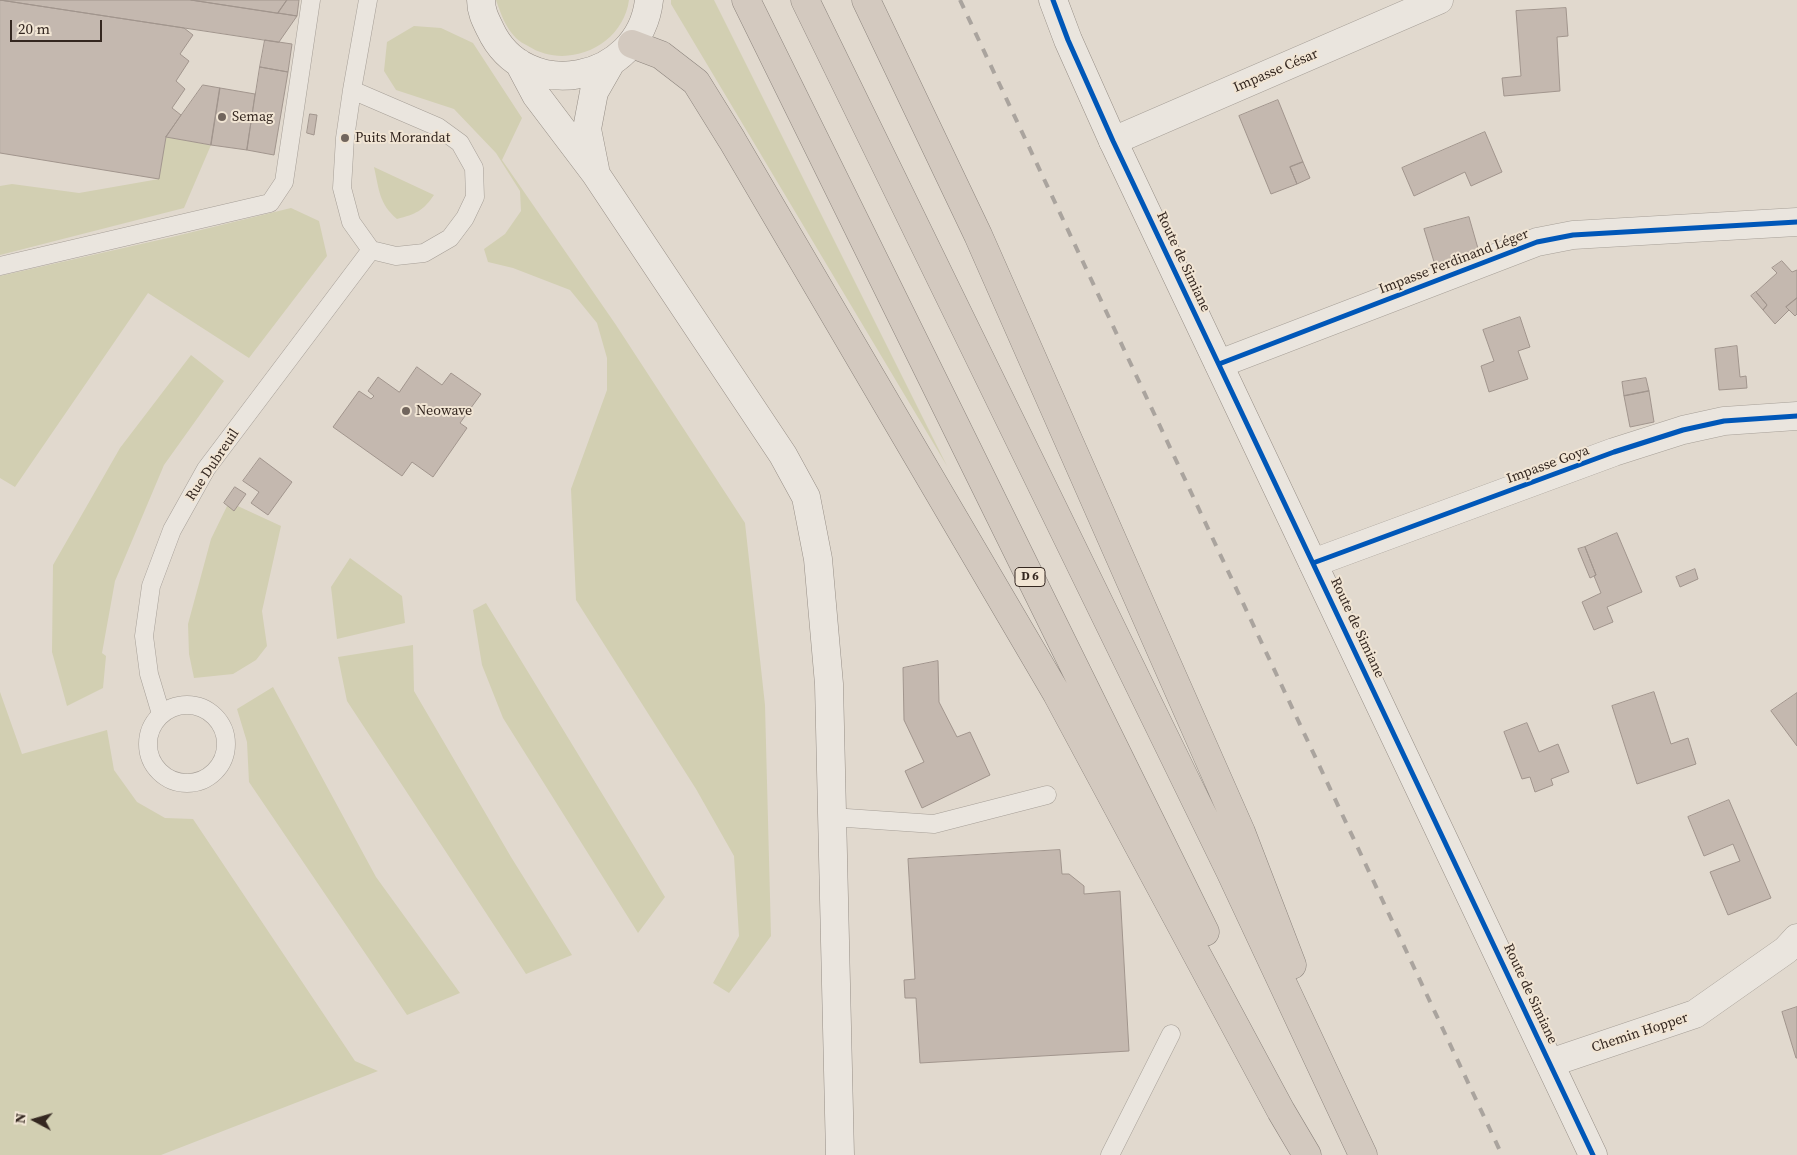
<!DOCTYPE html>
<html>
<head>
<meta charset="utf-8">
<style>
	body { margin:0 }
	#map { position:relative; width:1797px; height:1155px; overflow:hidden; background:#e1d9ce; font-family:"Source Serif 4",serif }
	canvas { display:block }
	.north { position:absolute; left:10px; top:1095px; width:50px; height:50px; -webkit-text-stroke:4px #f1e5d4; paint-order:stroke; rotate:276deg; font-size:14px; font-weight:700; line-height:20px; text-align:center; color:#342720 }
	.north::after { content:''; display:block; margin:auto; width:18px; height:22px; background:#342720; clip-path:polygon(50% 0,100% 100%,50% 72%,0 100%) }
	.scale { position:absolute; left:10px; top:20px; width:92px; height:22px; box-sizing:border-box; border:2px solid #342720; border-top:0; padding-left:6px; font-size:15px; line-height:18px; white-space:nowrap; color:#342720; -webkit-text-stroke:4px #f1e5d4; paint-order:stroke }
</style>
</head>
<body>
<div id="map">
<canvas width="1797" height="1155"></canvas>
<div class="north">N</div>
<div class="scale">20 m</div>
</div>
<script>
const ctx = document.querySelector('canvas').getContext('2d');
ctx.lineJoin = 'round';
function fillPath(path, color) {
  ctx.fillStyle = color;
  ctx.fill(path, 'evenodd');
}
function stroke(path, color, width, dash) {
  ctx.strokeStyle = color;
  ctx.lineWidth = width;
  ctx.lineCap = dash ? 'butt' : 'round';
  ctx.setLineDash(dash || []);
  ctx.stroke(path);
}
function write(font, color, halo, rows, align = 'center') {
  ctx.font = font + ' "Source Serif 4",serif';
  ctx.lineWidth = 4;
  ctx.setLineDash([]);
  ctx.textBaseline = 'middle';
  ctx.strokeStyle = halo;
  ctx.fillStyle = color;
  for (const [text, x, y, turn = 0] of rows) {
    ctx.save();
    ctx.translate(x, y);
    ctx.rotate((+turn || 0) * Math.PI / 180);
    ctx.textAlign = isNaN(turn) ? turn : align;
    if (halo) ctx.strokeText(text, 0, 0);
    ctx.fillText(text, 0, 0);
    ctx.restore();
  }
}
fillPath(new Path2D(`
	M496,0H629C623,46 567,71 528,46C524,44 519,41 516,38C505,27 501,14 496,0Z
	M671,0H714L947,466L671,4Z
	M414,26L441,28L473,43L522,118L502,160L616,325L745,523L765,705L771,936L729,993L713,983L739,936L734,856L696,789L576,600L571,489L607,390V358L597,323L570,290L513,268L488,262L484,249L505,234L521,211L520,191L496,153L454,109L396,90L384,71L387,42Z
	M166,137L211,145L184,208L0,255V186L12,184L79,193L159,179Z
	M374,167L434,195C423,211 416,214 397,219C379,204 379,189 374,167Z
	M291,208L319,221L327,256L249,358L148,293L15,487L0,478V276L172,237Z
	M191,355L224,381L164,465L115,581L102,653L106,656L103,688L67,706L52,652L53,565L120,448Z
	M229,502L281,526L262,611L267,646L256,660L233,674L194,678L189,654L188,624L211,539Z
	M350,558L402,596L405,623L337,639L331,587Z
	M486,603L665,897L638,933L503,718L482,665L473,610Z
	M413,645L414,691L511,857L572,955L526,974L347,701L338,657Z
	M273,687L376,877L460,993L407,1015L249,782L247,742L237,709Z
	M0,692L22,754L107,730L114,770L137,802L165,818L193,819L355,1061L378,1071L161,1155H0Z`), '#d2cfb2');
const building = new Path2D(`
	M0,0L184,28L193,35L180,54L189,61L176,81L185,89L172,108L181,115L166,137L159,179L0,153Z
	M0,0H191L297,16L279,42Z
	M191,0H287L278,13Z
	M287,0H299L297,16L278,13Z
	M1566,8L1568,36L1557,37L1560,91L1504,96L1502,78L1521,76L1516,11Z
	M265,40L292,44L288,72L260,67Z
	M260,67L288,72L274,155L247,150Z
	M203,85L220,88L211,145L166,137Z
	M220,88L255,94L247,150L211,145Z
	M1278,100L1303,162L1290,167L1297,184L1271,194L1239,116Z
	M310,114L317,115L314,135L307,133Z
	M1485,132L1502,172L1471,186L1465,172L1414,196L1402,168Z
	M1303,162L1310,178L1297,184L1290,167Z
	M1469,217L1479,252L1435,265L1424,229Z
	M1782,261L1792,272L1797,270V298L1786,307L1789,310L1775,324L1763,310L1767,305L1756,292L1777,273L1772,268Z
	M1756,292L1767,305L1763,310L1751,296Z
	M1797,298V314L1795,316L1786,307Z
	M1520,317L1530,347L1518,351L1528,379L1489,392L1481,366L1494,361L1483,330Z
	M1737,346L1740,377L1746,376L1747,388L1719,390L1715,349Z
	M417,367L442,385L451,373L481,394L460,423L467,428L433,477L412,462L402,476L333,427L359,391L371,399L374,396L368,391L378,377L399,392Z
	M1646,378L1649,391L1624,396L1622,382Z
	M1649,391L1654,422L1630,427L1624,396Z
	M260,458L292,482L268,515L251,503L259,492L243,481Z
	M235,487L246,494L234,511L224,503Z
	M1617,533L1642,592L1607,607L1613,622L1594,630L1582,602L1601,593L1594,576L1596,575L1585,547Z
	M1585,547L1596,575L1590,578L1578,549Z
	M1695,569L1698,579L1680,587L1676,577Z
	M938,661L939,702L957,737L970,732L990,775L922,808L905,771L924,762L904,720L903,668Z
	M1654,692L1671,744L1688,738L1696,764L1637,784L1612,706Z
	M1797,693V746L1771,711Z
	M1527,723L1539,752L1558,744L1569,772L1551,779L1553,785L1535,792L1530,777L1522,779L1504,732Z
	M1729,800L1771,898L1728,915L1710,872L1740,861L1733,844L1704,856L1688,817Z
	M1060,850L1062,874H1069L1084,886V894L1120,891L1129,1051L920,1063L916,998H905L904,980L915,979L908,859Z
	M1797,1007V1058H1796L1782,1012Z`);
fillPath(building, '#c4b8af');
stroke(building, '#a1958d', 1);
const lane = new Path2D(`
	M352,90L438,127L460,143L474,168L475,197L465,218L450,238L424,253L396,256L371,250L351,222L342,188L345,138L352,90L368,0
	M0,266L270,203L284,182L311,0
	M148 744a39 39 0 1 1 78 0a39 39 0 1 1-78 0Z
	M161,714L149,674L144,636L151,586L172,530L206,469L371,250
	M832,817L934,824L1047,795
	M1110,1155L1171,1034`);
const street = new Path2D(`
	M1113,141L1439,0
	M1219,364L1537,242L1573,235L1797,222
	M1313,563L1614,452L1683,430L1724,421L1797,416
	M1550,1063L1695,1014L1786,950L1797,938`);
const secondary = new Path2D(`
	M481,0C481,11 485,19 490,29C525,105 640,83 649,0
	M1053,0L1068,40L1113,141L1593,1155
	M519,63L536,95L595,173L783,455L806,497L818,559L829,684L840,1155
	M595,169L587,129L594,92L610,64`);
const highway = new Path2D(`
	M746,0L1205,932
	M805,0L1230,871L1363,1155
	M866,0L978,235L1241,832L1292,965
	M632,44L661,55L696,82L732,140L1057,694L1281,1111L1307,1155`);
stroke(lane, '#a69f97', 19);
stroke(street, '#a69f97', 29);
stroke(secondary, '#968e86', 29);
stroke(highway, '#8c847d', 29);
stroke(lane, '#eae5de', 18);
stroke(street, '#eae5de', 28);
stroke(secondary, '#eae5de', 28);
stroke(highway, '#d3c9bf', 28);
stroke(new Path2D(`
	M960,0L1502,1155`), '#aaa49e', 4, [9, 9]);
stroke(new Path2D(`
	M1053,0L1068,40L1113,141L1593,1155
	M1219,364L1537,242L1573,235L1797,222
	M1313,563L1614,452L1683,430L1724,421L1797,416`), '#0057b8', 5);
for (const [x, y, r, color] of [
	[222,117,5,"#71655d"],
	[345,138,5,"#71655d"],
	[406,411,5,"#71655d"]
]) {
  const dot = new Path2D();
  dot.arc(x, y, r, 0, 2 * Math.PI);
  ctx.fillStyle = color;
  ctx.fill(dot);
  stroke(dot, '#f1e5d4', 2);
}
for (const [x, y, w] of [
	[1030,577,30]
]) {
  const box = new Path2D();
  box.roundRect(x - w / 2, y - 9.5, w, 19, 4);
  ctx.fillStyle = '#f1e5d4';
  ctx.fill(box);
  stroke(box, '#342720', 1);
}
write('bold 12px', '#342720', null, [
	["D 6",1030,577]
]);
write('14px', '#342720', '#f1e5d4', [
	["Impasse César",1276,71,-23],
	["Route de Simiane",1183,262,65],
	["Impasse Ferdinand Léger",1454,262,-21],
	["Rue Dubreuil",213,465,-56],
	["Impasse Goya",1548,465,-20],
	["Route de Simiane",1357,628,65],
	["Route de Simiane",1530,994,65],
	["Chemin Hopper",1640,1033,-18]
]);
write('14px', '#342720', '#f1e5d4', [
	["Semag",232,117],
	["Puits Morandat",355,138],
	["Neowave",416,411]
], 'left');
</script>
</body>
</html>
